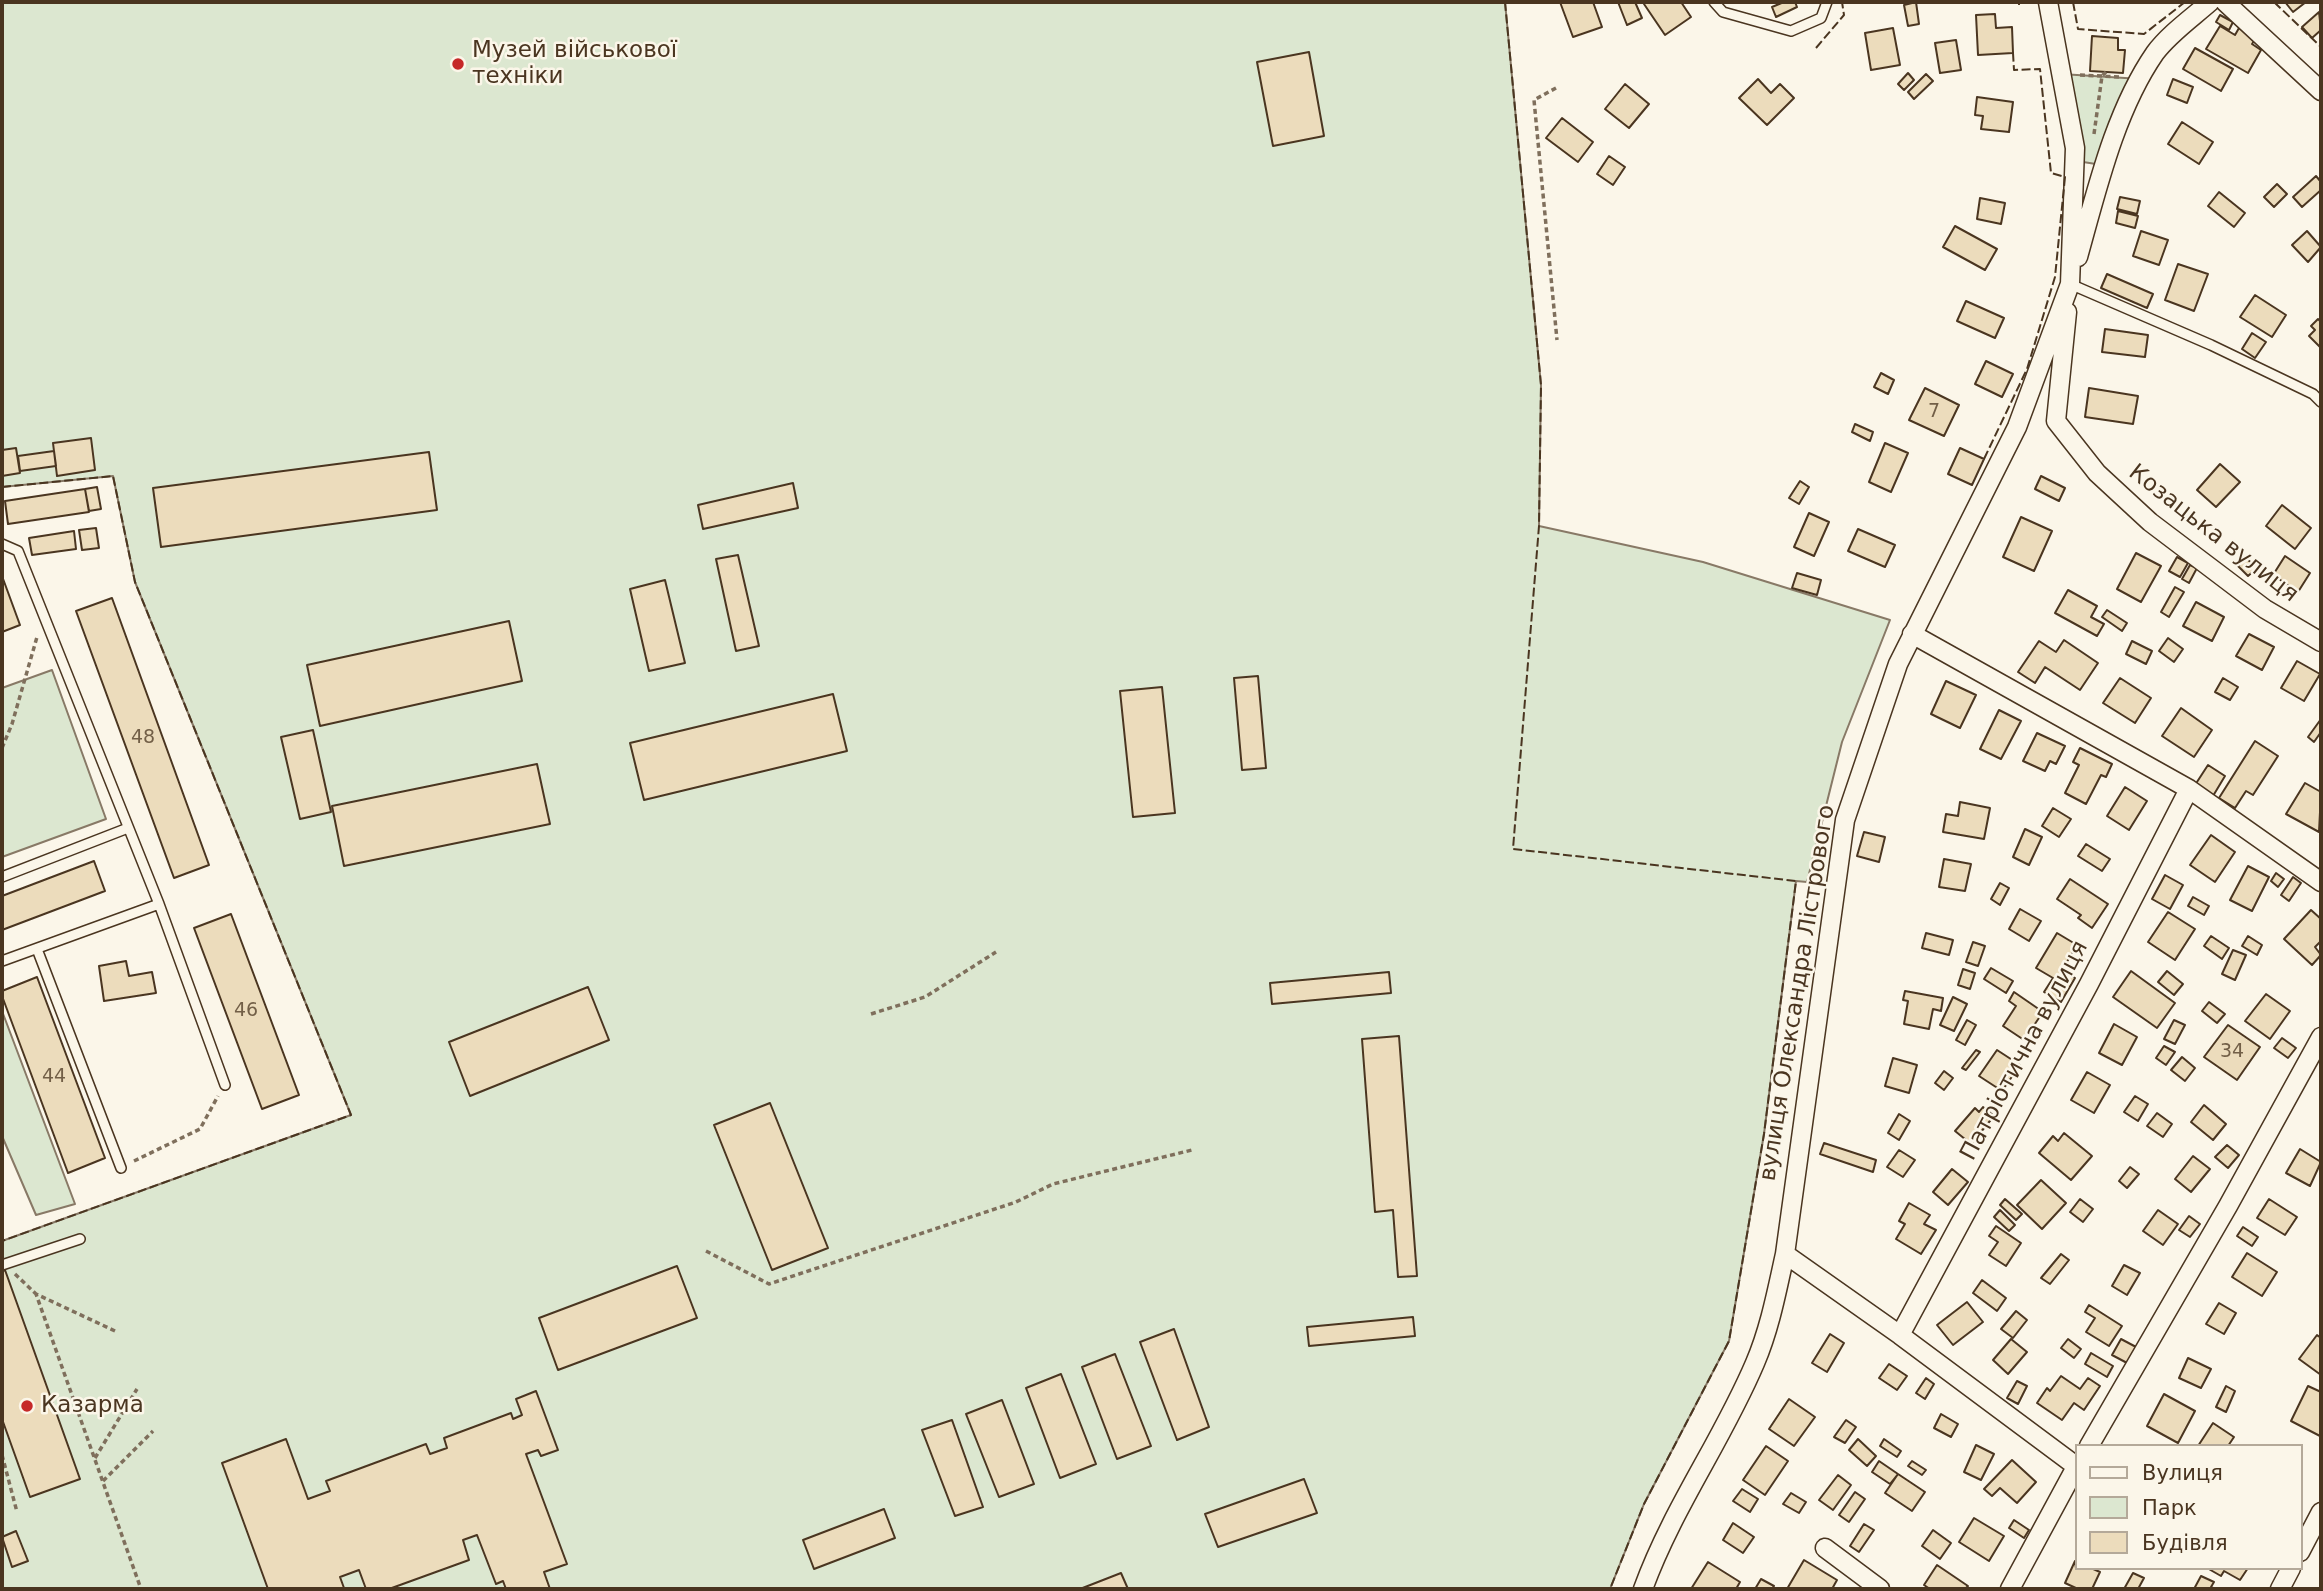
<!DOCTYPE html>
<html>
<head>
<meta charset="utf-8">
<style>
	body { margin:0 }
	#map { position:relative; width:2323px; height:1591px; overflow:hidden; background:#fbf6e9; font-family:"DejaVu Sans",sans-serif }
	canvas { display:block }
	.frame { position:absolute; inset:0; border:4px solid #4a3520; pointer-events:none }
	.legend { position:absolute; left:2075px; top:1444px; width:228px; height:126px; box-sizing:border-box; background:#fbf6e9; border:2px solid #b4a999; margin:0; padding:9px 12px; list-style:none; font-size:21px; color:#4a3520 }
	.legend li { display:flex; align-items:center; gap:14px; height:35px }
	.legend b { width:35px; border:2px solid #b4a999 }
</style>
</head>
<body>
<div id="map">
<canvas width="2323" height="1591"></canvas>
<div class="frame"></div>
<ul class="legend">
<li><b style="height:9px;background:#fbf6e9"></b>Вулиця</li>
<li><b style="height:19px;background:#dce7d0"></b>Парк</li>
<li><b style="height:19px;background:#ecdcbc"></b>Будівля</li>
</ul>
</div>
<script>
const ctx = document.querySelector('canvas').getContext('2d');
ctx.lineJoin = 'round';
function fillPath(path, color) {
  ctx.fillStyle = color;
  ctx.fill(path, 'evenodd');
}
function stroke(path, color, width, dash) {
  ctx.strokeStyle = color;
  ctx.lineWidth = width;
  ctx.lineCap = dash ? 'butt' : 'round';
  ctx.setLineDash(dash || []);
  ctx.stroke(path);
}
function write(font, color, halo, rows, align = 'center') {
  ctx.font = font + ' "DejaVu Sans",sans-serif';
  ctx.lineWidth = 5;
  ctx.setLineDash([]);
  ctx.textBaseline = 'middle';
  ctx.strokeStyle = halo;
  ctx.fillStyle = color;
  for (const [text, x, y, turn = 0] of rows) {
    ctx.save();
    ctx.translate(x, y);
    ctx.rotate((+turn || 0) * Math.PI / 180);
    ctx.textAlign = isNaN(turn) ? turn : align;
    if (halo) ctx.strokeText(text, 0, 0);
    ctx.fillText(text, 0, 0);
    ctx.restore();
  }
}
const green = new Path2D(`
	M2,2H1505L1541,385L1539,526L1703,562L1890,620L1842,742L1807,882L1796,881L1764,1134L1729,1341L1644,1504L1610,1589H2V1241L351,1115L135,582L113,476L2,487Z
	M2061,74L2141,79L2096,164L2083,162Z
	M52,670L106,819L2,857V688Z
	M2,1011L75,1204L36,1215L2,1136Z`);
fillPath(green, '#dce7d0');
stroke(green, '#887966', 2);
const building = new Path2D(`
	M1560,2H1593L1602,27L1573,37Z
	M1618,2H1635L1642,18L1627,25Z
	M1647,2H1681L1691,17L1665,35L1644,4Z
	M1784,2H1795L1797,7L1776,17L1772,7Z
	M1916,2L1919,24L1908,26L1904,5Z
	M2285,2H2306L2293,12Z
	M2319,12L2321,30L2312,38L2302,27Z
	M1995,14L1996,28L2012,27L2013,53L1978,55L1976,15Z
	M2220,15L2233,22L2229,30L2216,22Z
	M2220,26L2235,35L2239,28L2256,38L2252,44L2261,50L2248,73L2206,49Z
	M1893,28L1900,65L1871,70L1865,33Z
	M2092,36L2118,38V50H2125L2123,73L2090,71Z
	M1956,40L1961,70L1940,73L1935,43Z
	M2195,48L2233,69L2221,91L2183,69Z
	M1309,52L1324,136L1273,146L1257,62Z
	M1908,73L1914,80L1904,90L1898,84Z
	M1926,74L1933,81L1914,99L1908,92Z
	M1758,79L1771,93L1780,84L1794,98L1767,125L1739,98Z
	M2173,79L2193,87L2187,103L2167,95Z
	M1625,84L1649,104L1629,128L1605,109Z
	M1977,97L2013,102L2009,132L1981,129L1983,116L1975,115Z
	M1562,118L1593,142L1578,162L1546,138Z
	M2182,122L2213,142L2199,164L2168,144Z
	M1609,156L1625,167L1613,185L1597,174Z
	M2316,176L2321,182V190L2302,207L2293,197Z
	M2277,184L2287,194L2274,207L2264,197Z
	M2219,192L2245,213L2234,227L2208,206Z
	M2120,197L2140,201L2137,214L2117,209Z
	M1980,198L2005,203L2001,224L1977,219Z
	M2118,211L2138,216L2135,228L2116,223Z
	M1955,226L1997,249L1985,270L1943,247Z
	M2141,231L2168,240L2159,265L2133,256Z
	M2307,231L2321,247L2308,262L2292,245Z
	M2178,264L2208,274L2194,311L2165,300Z
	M2107,274L2153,294L2147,308L2101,288Z
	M2255,295L2286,315L2272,337L2240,317Z
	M1966,301L2004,318L1995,338L1957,321Z
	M2318,319L2321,322V348L2309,336L2315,330L2311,326Z
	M2105,329L2148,335L2145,357L2102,352Z
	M2252,333L2266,342L2255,358L2242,349Z
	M1986,361L2013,374L2002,397L1975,384Z
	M1881,373L1894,380L1888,394L1874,387Z
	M1925,388L1959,405L1944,436L1909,420Z
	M2089,388L2138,396L2133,424L2085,417Z
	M1855,424L1873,432L1870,441L1852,432Z
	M91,438L95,470L57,476L53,443Z
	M1885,443L1908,453L1891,492L1869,482Z
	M16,448L20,473L2,476V450Z
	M1960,448L1984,459L1972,485L1948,474Z
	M54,451L56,466L20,471L18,456Z
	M429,452L437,510L161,547L153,488Z
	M2220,464L2240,482L2216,507L2197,490Z
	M2041,476L2065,488L2059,501L2035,489Z
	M1800,481L1809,487L1799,504L1789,498Z
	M793,483L798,508L703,529L698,505Z
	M97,487L101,509L89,511L85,489Z
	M85,489L89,512L8,524L5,501Z
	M2282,505L2311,528L2295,549L2266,526Z
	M1809,513L1829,522L1814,556L1794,547Z
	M2021,517L2052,531L2034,571L2003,557Z
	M96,528L99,548L82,550L79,530Z
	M1858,529L1895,545L1885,567L1848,551Z
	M74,531L76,549L32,555L29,538Z
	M2136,553L2161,566L2141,602L2117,589Z
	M738,555L759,646L736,651L716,559Z
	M2285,556L2310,573L2298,592L2273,575Z
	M2177,557L2188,563L2180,577L2169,571Z
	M2246,558L2257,568L2248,576L2238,566Z
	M2190,565L2197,568L2189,583L2182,579Z
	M1797,573L1821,580L1817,595L1792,588Z
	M2,576L20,625L2,632Z
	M665,580L685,663L649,671L630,589Z
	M2175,587L2184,592L2169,617L2161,612Z
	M2068,590L2097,606L2091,617L2104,624L2097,636L2055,613Z
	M112,598L209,865L174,878L76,611Z
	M2196,602L2224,617L2212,641L2183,626Z
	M2107,610L2127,623L2122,631L2102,617Z
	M509,621L522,681L320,726L307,665Z
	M2249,634L2274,647L2262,670L2236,656Z
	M2168,638L2183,649L2174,662L2159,651Z
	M2064,640L2098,663L2080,690L2045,667L2035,683L2018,672L2039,641L2056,652Z
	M2132,641L2152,651L2146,664L2126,654Z
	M2297,661L2320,674L2304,701L2281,688Z
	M1258,676L1266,768L1242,770L1234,678Z
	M2120,678L2151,698L2135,723L2103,703Z
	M2223,678L2238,687L2230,700L2215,692Z
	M1946,681L1976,695L1960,728L1931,714Z
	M1162,687L1175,813L1133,817L1120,691Z
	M833,694L847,751L644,800L630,743Z
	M2181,708L2212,730L2194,757L2162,736Z
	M1999,710L2021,721L2001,759L1980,749Z
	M2321,719V732L2314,742L2308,737Z
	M313,730L331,812L300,819L281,737Z
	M2037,733L2065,746L2056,764L2050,761L2045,771L2023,761Z
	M2255,741L2278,756L2253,795L2246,791L2235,808L2219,798Z
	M2080,748L2112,764L2106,777L2101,775L2086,804L2065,793L2079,765L2073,762Z
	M537,764L550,824L344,866L332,806Z
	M2208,765L2225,776L2213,796L2195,785Z
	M2305,783L2321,792L2319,832L2286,814Z
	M2125,787L2147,801L2129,830L2107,816Z
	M1960,802L1990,808L1984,839L1943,832L1946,814L1958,816Z
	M2053,808L2071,819L2059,837L2042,826Z
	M2025,829L2042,837L2029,865L2013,857Z
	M1864,832L1885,837L1879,862L1857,856Z
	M2211,835L2235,852L2215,882L2190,865Z
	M2086,844L2110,859L2102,871L2078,856Z
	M1944,859L1971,864L1965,891L1939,887Z
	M94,861L105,891L2,930V896Z
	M2248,866L2269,877L2252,911L2230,900Z
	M2276,873L2284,879L2278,887L2271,881Z
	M2165,875L2183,885L2170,909L2152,899Z
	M2293,877L2301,883L2289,901L2281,895Z
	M2070,879L2108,904L2092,928L2078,918L2081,915L2057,899Z
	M2000,883L2009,888L2000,905L1991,899Z
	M2193,897L2209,906L2204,915L2188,906Z
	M2020,909L2041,921L2029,941L2009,929Z
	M2311,910L2321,919V941L2315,947L2321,955L2312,965L2284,939Z
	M2168,912L2195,929L2175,960L2148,942Z
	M231,914L299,1095L262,1109L194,928Z
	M1926,933L1953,940L1949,955L1922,948Z
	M2057,933L2077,945L2062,970L2075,978L2061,1002L2044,992L2053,978L2036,968Z
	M2211,936L2229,948L2222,959L2204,946Z
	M2248,936L2262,945L2257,955L2242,946Z
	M1973,942L1985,946L1978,966L1966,962Z
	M2233,950L2246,955L2235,980L2222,974Z
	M126,961L129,976L152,972L156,993L104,1001L99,966Z
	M1991,968L2013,981L2006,993L1984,979Z
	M1963,969L1975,973L1970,989L1958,985Z
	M2131,971L2175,1003L2157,1028L2113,997Z
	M2167,971L2183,984L2174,995L2158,982Z
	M1389,972L1391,993L1272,1004L1270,983Z
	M37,977L105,1158L68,1173L2,996V991Z
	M588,987L609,1040L470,1096L449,1042Z
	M1905,991L1943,998L1941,1011L1933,1009L1929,1029L1904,1024L1908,1001L1903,1000Z
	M2014,992L2043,1012L2024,1040L2003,1026L2016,1006L2009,1001Z
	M2266,994L2290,1011L2270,1039L2245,1021Z
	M1953,997L1967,1004L1954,1031L1940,1025Z
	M2209,1002L2225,1014L2217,1023L2202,1011Z
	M1967,1020L1976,1025L1965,1045L1956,1040Z
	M2174,1020L2185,1025L2175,1044L2164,1039Z
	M2114,1024L2137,1037L2122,1065L2099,1053Z
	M2228,1025L2260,1047L2237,1080L2204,1057Z
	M1399,1036L1417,1276L1398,1277L1393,1210L1375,1212L1362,1039Z
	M2282,1038L2296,1048L2288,1058L2274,1048Z
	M2164,1046L2175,1052L2166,1065L2156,1058Z
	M1976,1050L1980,1052L1966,1070L1962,1068Z
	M1997,1050L2020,1065L2002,1091L1979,1076Z
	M2182,1057L2195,1068L2185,1081L2171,1070Z
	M1893,1058L1917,1065L1909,1093L1885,1086Z
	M1944,1071L1953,1078L1944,1090L1935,1083Z
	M2087,1072L2110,1085L2094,1113L2071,1100Z
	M2135,1096L2148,1104L2138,1121L2124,1112Z
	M770,1103L828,1248L772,1270L714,1125Z
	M2204,1105L2226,1124L2213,1140L2191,1122Z
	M1983,1107L1994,1116L1971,1144L1955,1131L1975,1108L1979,1112Z
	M2157,1113L2172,1124L2163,1137L2147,1126Z
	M1899,1114L1910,1121L1899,1140L1888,1133Z
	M2064,1133L2092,1156L2071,1180L2039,1153L2053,1136L2058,1141Z
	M1824,1143L1876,1160L1873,1172L1820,1154Z
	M2227,1145L2239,1155L2228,1168L2215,1157Z
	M2300,1149L2321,1162L2310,1186L2286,1173Z
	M1899,1150L1915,1160L1903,1177L1887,1167Z
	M2193,1156L2210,1169L2191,1192L2175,1179Z
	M2130,1167L2139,1174L2127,1188L2119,1181Z
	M1952,1169L1968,1182L1948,1205L1933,1192Z
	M2041,1180L2066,1203L2042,1229L2017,1205Z
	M2005,1199L2022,1214L2016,1220L2000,1205Z
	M2080,1199L2093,1209L2083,1222L2070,1212Z
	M2269,1199L2297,1217L2285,1235L2257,1218Z
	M1909,1203L1930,1215L1924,1224L1936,1230L1921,1254L1896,1239L1905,1224L1899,1221Z
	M2000,1210L2015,1225L2009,1231L1994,1217Z
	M2158,1210L2178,1224L2163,1245L2143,1231Z
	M2189,1216L2200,1224L2190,1237L2179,1230Z
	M1996,1226L2021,1243L2006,1266L1989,1255L1998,1242L1989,1236Z
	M2243,1227L2258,1237L2252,1246L2237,1236Z
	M2247,1253L2277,1272L2262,1296L2232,1277Z
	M2061,1254L2069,1260L2050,1284L2041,1278Z
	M2124,1265L2140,1273L2127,1295L2112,1286Z
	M677,1266L697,1318L558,1370L539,1318Z
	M5,1270L80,1479L30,1497L2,1419V1272Z
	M1982,1280L2006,1298L1997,1311L1973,1293Z
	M1967,1302L1983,1322L1953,1345L1937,1325Z
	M2219,1303L2236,1313L2224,1334L2206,1324Z
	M2089,1305L2122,1326L2109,1346L2086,1332L2095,1318L2085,1312Z
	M2016,1311L2027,1320L2013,1338L2001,1329Z
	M1413,1317L1415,1336L1309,1346L1307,1327Z
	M1174,1329L1209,1427L1177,1440L1140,1342Z
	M1830,1334L1844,1343L1827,1372L1812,1363Z
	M2317,1335L2321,1338V1375L2299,1359Z
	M2011,1339L2027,1352L2008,1374L1993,1360Z
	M2068,1339L2081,1349L2074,1358L2061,1348Z
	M2121,1339L2138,1348L2129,1364L2112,1355Z
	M2091,1353L2113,1366L2107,1377L2085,1364Z
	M1115,1354L1151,1446L1117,1459L1082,1367Z
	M2188,1358L2211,1369L2201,1388L2179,1378Z
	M1889,1364L1907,1376L1897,1390L1879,1378Z
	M1061,1374L1096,1464L1060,1478L1026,1388Z
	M2061,1376L2080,1389L2088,1378L2100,1386L2084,1410L2074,1403L2062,1420L2037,1403L2047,1388L2050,1391Z
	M1926,1378L1934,1384L1925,1399L1916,1393Z
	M2017,1381L2027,1386L2018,1404L2007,1398Z
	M2226,1386L2235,1391L2226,1412L2216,1407Z
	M2308,1386L2321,1392L2320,1436L2291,1421Z
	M536,1391L558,1450L541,1456L538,1450L526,1454L567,1564L544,1572L550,1589H506L503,1581L496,1584L477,1535L463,1540L469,1560L389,1589H366L359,1570L340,1577L344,1588L340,1589H268L222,1463L286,1439L308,1499L330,1491L326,1481L426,1444L430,1454L447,1448L444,1438L511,1413L513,1419L522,1415L516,1399Z
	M2164,1394L2195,1411L2178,1443L2147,1426Z
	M1789,1399L1815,1417L1794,1446L1769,1429Z
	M1002,1400L1034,1484L999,1497L966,1414Z
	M1941,1414L1958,1424L1951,1437L1934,1428Z
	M952,1420L983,1507L955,1516L922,1430Z
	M1846,1420L1856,1427L1845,1443L1834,1437Z
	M2213,1423L2234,1437L2228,1446H2198Z
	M1858,1439L1876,1456L1867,1466L1849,1450Z
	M1884,1439L1901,1451L1897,1457L1880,1446Z
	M1976,1445L1994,1454L1981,1480L1964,1472Z
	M1766,1446L1788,1461L1765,1495L1743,1480Z
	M2012,1460L2036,1482L2017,1503L2000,1488L1992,1496L1984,1489Z
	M1879,1461L1898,1474L1890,1484L1872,1472Z
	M1912,1461L1926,1470L1922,1475L1908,1466Z
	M1898,1474L1925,1492L1912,1511L1885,1493Z
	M1838,1475L1851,1485L1833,1510L1819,1500Z
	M1304,1479L1317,1513L1218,1547L1205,1514Z
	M1742,1489L1758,1499L1750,1512L1733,1501Z
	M1855,1492L1865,1499L1849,1522L1839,1515Z
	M1791,1493L1806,1502L1799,1513L1783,1504Z
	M884,1509L895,1538L814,1569L803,1540Z
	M1974,1518L2004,1536L1989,1561L1959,1542Z
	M2014,1520L2029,1530L2024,1538L2009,1528Z
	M1733,1523L1754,1537L1743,1553L1723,1540Z
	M1864,1524L1874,1530L1859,1552L1850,1546Z
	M1933,1530L1951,1543L1940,1559L1922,1546Z
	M16,1531L28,1561L12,1567L2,1537Z
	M1804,1560L1837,1580L1832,1589H1787Z
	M2075,1561L2076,1568H2091L2100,1572L2092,1589H2078L2065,1583Z
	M1708,1562L1740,1582L1736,1589H1691Z
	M1937,1565L1968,1586L1965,1589H1930L1924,1585Z
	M2207,1568H2248L2240,1580L2224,1571L2221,1576Z
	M1121,1573L1128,1589H1080Z
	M2133,1573L2144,1578L2138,1589H2124Z
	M2201,1576L2214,1582L2211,1587L2215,1589H2194Z
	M1761,1579L1774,1586L1772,1589H1755Z`);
fillPath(building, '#ecdcbc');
stroke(building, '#4a3520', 2);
const lane = new Path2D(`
	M1714,2L1723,12L1791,31L1821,18L1827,2
	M2070,284L2211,345L2313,394L2321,402
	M2,544L18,551L159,904L2,961
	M2,877L128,828
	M159,904L225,1085
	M37,949L121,1168
	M2,1265L80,1239`);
const street = new Path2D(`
	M2225,2L2321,91
	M2078,257C2097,189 2115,111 2155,53C2169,34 2193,17 2210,2
	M2067,312L2056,421L2097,473L2150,522L2265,609L2321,642
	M1912,634L2189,789L2321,882
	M1785,1254L1900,1335L2076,1466
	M1900,1335L2089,984L2189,789
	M2089,1446L2228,1206L2321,1037
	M1825,1548L1880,1589
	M2300,1552L2321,1512
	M1643,1589C1673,1507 1722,1441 1755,1363C1770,1328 1777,1290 1785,1254L1845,820L1898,664L2017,427L2070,284L2075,148L2048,2
	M2010,1589L2076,1467
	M2280,1589L2291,1568`);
stroke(lane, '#4a3520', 12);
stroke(street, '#4a3520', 21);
stroke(new Path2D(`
	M2080,75L2121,77
	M1556,88L1534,100L1557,340
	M2094,134L2102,76L2106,72
	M2,748L12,724L37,637
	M871,1014L925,997L996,952
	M134,1161L200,1129L218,1096
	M706,1251L769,1284L1016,1202L1053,1184L1192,1150
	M15,1274L36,1294
	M115,1331L36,1294L141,1589
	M2,1455L17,1512
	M95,1458L137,1389
	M103,1481L153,1431`), '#7f6f5c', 3.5, [5, 3.5]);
stroke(lane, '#fbf6e9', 9);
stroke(street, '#fbf6e9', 18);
stroke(new Path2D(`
	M1505,2L1541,385L1539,526L1513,849L1796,881L1764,1134L1729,1341L1644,1504L1610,1589
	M2019,2V5
	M2073,2L2078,29L2144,34L2185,2
	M2274,2L2321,47
	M1816,48L1844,15L1842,2
	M1984,459L2027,369L2055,277L2065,177L2051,173L2040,69L2014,70L2013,53
	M2,487L113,476L135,582L351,1115L2,1241`), '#4a3520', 2, [9, 3.5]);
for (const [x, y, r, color] of [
	[458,64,7,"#c62828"],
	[27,1406,7,"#c62828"]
]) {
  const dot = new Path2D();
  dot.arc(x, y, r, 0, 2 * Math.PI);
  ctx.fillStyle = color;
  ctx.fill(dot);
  stroke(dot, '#fbf6e9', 2.5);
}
write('19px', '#725f47', null, [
	["7",1934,412],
	["48",143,738],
	["46",246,1011],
	["34",2232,1052],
	["44",54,1077]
]);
write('23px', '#4a3520', '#fbf6e9', [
	["Музей військової",472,51],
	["техніки",472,77],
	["Казарма",41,1406]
], 'left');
write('23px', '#4a3520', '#fbf6e9', [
	["Козацька вулиця",2213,534,38],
	["вулиця Олександра Лістрового",1798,993,-81],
	["Патріотична вулиця",2025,1051,-62]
]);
</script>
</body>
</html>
